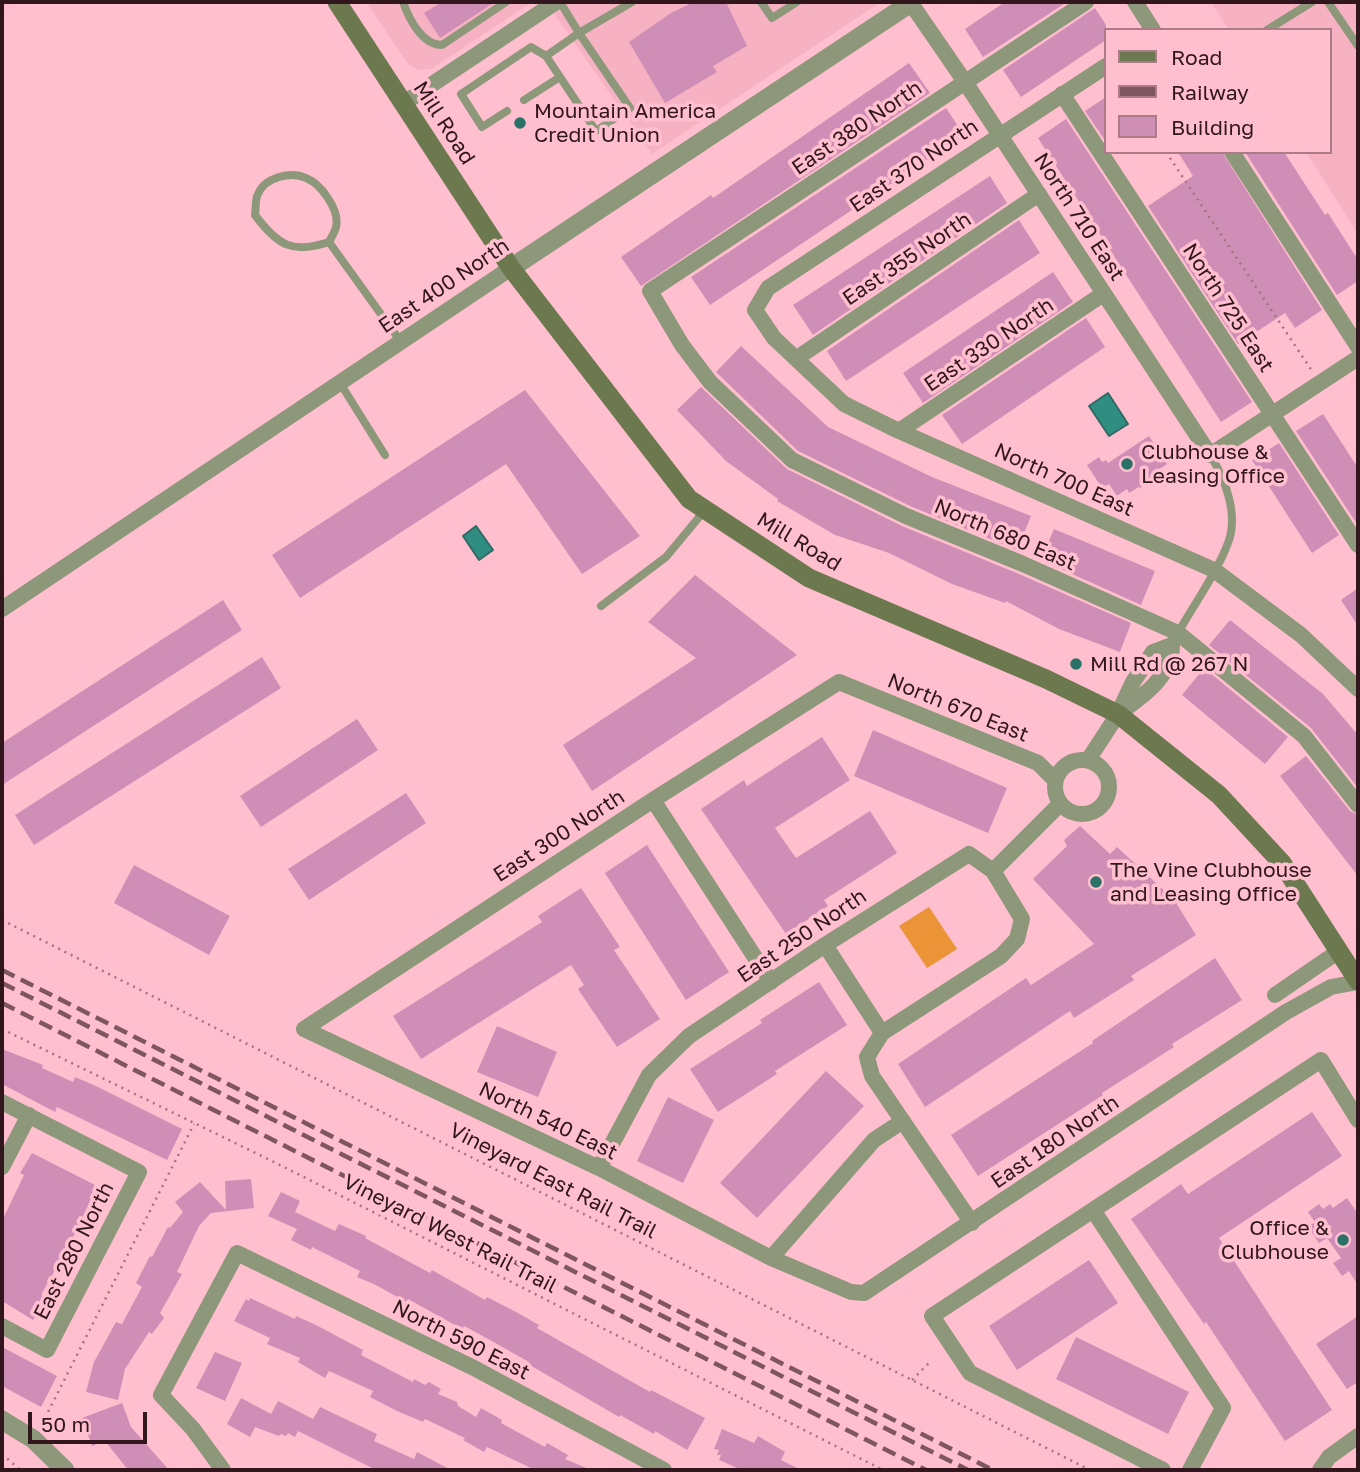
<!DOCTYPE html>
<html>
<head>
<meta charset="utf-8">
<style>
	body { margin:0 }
	#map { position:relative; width:1360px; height:1472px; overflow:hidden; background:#ffbfcf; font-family:"Golos Text",sans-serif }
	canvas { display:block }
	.frame { position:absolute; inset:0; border:4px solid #32161e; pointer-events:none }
	.legend { position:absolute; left:1104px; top:28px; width:228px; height:126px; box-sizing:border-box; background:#ffbfcf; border:2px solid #ad7b88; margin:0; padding:9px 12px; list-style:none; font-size:21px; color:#32161e }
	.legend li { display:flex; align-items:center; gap:14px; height:35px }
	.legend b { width:35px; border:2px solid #ad7b88 }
	.scale { position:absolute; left:28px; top:1412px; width:119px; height:32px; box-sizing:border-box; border:4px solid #32161e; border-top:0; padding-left:9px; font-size:21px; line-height:24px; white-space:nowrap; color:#32161e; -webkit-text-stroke:5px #ffbfcf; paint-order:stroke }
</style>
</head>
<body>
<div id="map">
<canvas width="1360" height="1472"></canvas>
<div class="frame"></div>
<ul class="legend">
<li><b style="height:9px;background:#6c794f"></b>Road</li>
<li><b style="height:9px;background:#7e5560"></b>Railway</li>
<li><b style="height:19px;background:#cf8eb5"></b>Building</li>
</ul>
<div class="scale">50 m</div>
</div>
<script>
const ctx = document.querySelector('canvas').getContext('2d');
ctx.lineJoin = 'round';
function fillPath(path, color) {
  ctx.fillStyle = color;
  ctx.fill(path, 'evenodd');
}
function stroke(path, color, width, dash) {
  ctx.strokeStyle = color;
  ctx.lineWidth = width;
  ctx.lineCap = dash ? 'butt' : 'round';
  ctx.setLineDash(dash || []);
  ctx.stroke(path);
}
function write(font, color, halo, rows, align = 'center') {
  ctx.font = font + ' "Golos Text",sans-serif';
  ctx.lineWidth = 7;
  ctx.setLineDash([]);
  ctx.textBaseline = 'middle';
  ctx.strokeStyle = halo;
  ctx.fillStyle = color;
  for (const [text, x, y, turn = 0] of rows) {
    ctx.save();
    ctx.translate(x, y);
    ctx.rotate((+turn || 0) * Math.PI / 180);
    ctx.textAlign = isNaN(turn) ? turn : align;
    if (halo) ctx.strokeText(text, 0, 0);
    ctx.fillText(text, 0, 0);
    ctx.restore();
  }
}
fillPath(new Path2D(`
	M366,2H532L431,69L418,70L408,64Z
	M546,2H881L652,154Z
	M1211,2H1358V234L1306,152H1330V30H1229Z`), '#f6b1c2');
fillPath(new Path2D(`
	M929,907L957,949L927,968L899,926Z`), '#eb9337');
const water = new Path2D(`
	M1108,393L1128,424L1109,436L1089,406Z
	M476,526L493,550L479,560L463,536Z`);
fillPath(water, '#2f8e81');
stroke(water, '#306a63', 2);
fillPath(new Path2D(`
	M442,2H495L440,38L424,13Z
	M694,2H726L747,46L713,66L717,72L665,103L629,42L671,13Z
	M1005,2H1067L983,57L965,29Z
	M1095,8L1106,25V40L1021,97L1003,70Z
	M909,63L930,93L641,286L621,257L711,195L713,198Z
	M1106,97V142L1085,111Z
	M946,108L964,135L710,305L691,277Z
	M1066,119L1252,402L1221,422L1038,138Z
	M1178,152H1222L1322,310L1295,328L1285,313L1238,344L1148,206L1193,176Z
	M1245,152H1284L1325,215L1328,213L1358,260V281L1337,295Z
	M990,176L1007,203L813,335L793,305Z
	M1019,220L1040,253L846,381L827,351Z
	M1053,272L1073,302L923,403L903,373Z
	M1086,318L1105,347L962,444L942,415Z
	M741,346L828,427L932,477L1031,516L1017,550L910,506L798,451L716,372Z
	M701,387L787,469L902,526L1019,574L1131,623L1120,652L1059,629L1006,601L1005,603L952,584L889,553L835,535L777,501L778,499L726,461L677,410Z
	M525,390L640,536L582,574L506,464L300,598L272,555Z
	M1323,414L1358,468L1357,524L1296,431Z
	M1149,436L1167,464L1158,470L1161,473L1140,488L1139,487L1129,493L1127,489L1117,496L1109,484L1102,488L1087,465L1099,457L1102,462L1106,460L1108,463Z
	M1279,443L1339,535L1312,553L1252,460Z
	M1054,529L1155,571L1141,605L1041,560Z
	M695,575L797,655L592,791L563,745L696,658L648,622Z
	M1358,588V626L1341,600Z
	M223,600L242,630L2,785V743Z
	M1230,620L1323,694L1358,735V788L1311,728L1209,645Z
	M262,657L281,688L34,845L15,815Z
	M1204,668L1288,737L1265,764L1182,695Z
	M357,719L378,750L261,827L240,796Z
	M873,730L1007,788L988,833L854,776Z
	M822,737L850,780L775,828L796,858L870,811L897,853L824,900L828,906L786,934L701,809L744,780L747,786Z
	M1306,756L1350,811L1358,815V876L1280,776Z
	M406,793L426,823L309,900L288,869Z
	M1080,826L1110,854L1117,847L1168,894L1170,893L1196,935L1131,976L1134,980L1074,1018L1070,1011L925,1107L898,1064L1026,978L1031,985L1094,944L1033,879L1067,846L1064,840Z
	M647,845L729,972L686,1000L605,873Z
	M134,865L230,916L209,955L114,903Z
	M581,888L620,947L614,950L660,1019L617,1047L578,989L584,985L571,965L421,1059L393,1016L542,922L538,916Z
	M1215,958L1242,1000L1172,1044L1174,1047L1102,1093L1103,1095L978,1176L951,1135L1093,1043L1092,1041Z
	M819,982L847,1025L775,1071L777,1074L718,1112L690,1069L762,1023L760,1020Z
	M497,1026L557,1052L538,1097L477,1072Z
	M2,1049L43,1065L42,1068L73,1082L75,1077L98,1087L182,1129L167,1160L57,1107L55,1112L2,1084Z
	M826,1071L864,1106L757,1218L720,1183Z
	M668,1097L714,1120L683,1183L637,1161Z
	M1312,1112L1342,1156L1219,1238L1332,1410L1285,1441L1206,1322L1204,1324L1131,1219L1181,1184L1188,1194Z
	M32,1153L97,1186L72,1240L41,1295L45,1297L33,1320L2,1301V1221L24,1175L20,1173Z
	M251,1179L254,1208L211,1213L199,1226L177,1272L182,1274L160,1313L164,1318L152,1334L149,1332L125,1369L118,1400L86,1392L94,1362L116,1322L122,1324L142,1287L136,1283L150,1256L152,1257L168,1227L170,1228L183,1212L175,1202L200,1182L226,1210L225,1181Z
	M281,1192L300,1201L295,1212L335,1231L339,1224L366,1236L365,1238L430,1273L432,1270L485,1300L487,1297L518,1313L539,1325L537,1328L650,1392L651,1390L705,1418L687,1450L655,1431L654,1434L620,1415L619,1417L528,1364L529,1362L490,1340L464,1326L462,1329L408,1299L406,1302L376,1285L357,1277L360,1271L312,1247L311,1250L291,1240L297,1229L268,1216Z
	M1347,1198L1358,1214V1285L1349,1271L1342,1276L1333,1263L1341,1258L1327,1238L1319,1243L1308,1227L1315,1222L1308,1212L1319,1204L1323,1209L1330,1204L1333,1208Z
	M1089,1260L1118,1303L1017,1370L989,1326Z
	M250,1298L295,1319L296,1316L316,1325L363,1350L361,1355L413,1382L414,1379L425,1385L429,1382L441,1389L438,1394L457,1402L458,1406L476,1417L481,1408L502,1420L501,1423L545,1447L547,1443L568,1455L565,1459L591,1470H535L487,1447L484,1452L463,1440L465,1438L425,1419L423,1422L397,1411L370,1397L373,1391L329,1371L325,1378L298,1362L300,1358L267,1344L270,1338L234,1321L246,1299L249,1301Z
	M1358,1316V1382L1347,1389L1316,1344Z
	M1076,1337L1189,1392L1168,1434L1056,1379Z
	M2,1347L57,1376L41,1407L2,1386Z
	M215,1352L242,1363L225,1401L196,1388Z
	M241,1398L271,1414L278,1401L313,1419L320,1407L377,1434L374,1441L414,1459L417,1452L451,1470H376L298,1431L295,1437L288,1433L286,1436L281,1434L279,1436L255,1427L250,1437L227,1424Z
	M122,1403L131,1427L169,1470H128L105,1441L92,1446L82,1418Z
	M722,1429L754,1443L758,1436L785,1452L781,1460L801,1470H742L719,1460L721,1455H717L719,1450L714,1449Z`), '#cf8eb5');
stroke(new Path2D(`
	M1166,152L1312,371
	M2,920L1090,1470
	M2,1029L278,1164L883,1470
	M912,1380L930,1362
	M45,1418L194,1124
	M2,1454L20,1470`), '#a3737f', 2.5, [2, 5]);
stroke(new Path2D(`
	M403,2C409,19 422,45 442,45L506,2
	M560,2L579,33L632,2
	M761,2L772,18L797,2
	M1328,2L1358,46
	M1267,30L1312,2
	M524,100L560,77
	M507,111L482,127L461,94L531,47L546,56L579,33L630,108L596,131L546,56
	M329,242C331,238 335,232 336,227C340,210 321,184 306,178C291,171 265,177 258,194C255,199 256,209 255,215C278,246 293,254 329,242L401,342
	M340,383L385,455
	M601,606L666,557L705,510
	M1178,633C1193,606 1218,571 1228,543C1239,515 1225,478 1210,455`), '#8d977a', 8);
stroke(new Path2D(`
	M910,2L965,82L1210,455L1358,358
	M1086,2L650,291L682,345L710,382L792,460L906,516L1023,564L1178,633L1304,736L1358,805
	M1135,2L1153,30
	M1106,66L768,288L755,310L774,338L844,404L899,431L1214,570L1301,635L1358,689
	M1062,94L1358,545
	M404,103L556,2
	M1232,152L1358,347
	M797,358L1039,194
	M899,431L1103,294
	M2,609L511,268
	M1055 787a27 27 0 1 1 54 0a27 27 0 1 1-54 0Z
	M1088,760L1118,714L1133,682L1153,652L1172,645C1172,677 1142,697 1118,714
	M653,800L771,982
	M993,871L1060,804
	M825,945L882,1033L867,1057L872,1076L972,1223
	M1275,995L1339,951
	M304,1029L599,1168L771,1258L851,1292L864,1293L1286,1012L1331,987L1358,982
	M304,1029L653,800L839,682L1038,763L1055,780
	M2,1102L139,1172L47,1350L2,1326
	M2,1167L29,1115
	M599,1168L649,1075L689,1036L825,945L969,854L993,871L1022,919L1017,939L1001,956L882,1033
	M1093,1210L1223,1408L1190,1470
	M771,1258L874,1140L903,1121
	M223,1470L193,1429L161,1395L237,1253L474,1368L664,1470
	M1163,1470L970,1373L932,1316L1321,1060L1358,1120
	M1320,1470L1329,1457L1358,1436`), '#8d977a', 16);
stroke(new Path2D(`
	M511,268L912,2
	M2,1420L33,1439L65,1470`), '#8d977a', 19);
stroke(new Path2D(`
	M337,2L511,268L689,499L809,578L1046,679L1118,714L1219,795L1282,863L1358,981`), '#6c794f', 19);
stroke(new Path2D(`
	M2,970L993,1470
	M2,983L968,1470
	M2,1003L926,1470`), '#7e5560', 4.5, [14, 7]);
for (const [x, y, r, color] of [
	[520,123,7,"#2a7167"],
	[1127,464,7,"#2a7167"],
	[1076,664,7,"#2a7167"],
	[1096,882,7,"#2a7167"],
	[1343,1240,7,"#2a7167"]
]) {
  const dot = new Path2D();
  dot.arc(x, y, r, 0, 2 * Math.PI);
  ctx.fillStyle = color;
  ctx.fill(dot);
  stroke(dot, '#ffbfcf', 2.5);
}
write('21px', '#32161e', '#ffbfcf', [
	["Mountain America",534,111],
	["Credit Union",534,135],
	["Clubhouse &",1141,452],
	["Leasing Office",1141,476],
	["Mill Rd @ 267 N",1090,664],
	["The Vine Clubhouse",1110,870],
	["and Leasing Office",1110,894],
	["Office &",1329,1228,"right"],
	["Clubhouse",1329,1252,"right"]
], 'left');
write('21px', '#32161e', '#ffbfcf', [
	["Mill Road",444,123,57],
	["East 380 North",857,128,-34],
	["East 370 North",914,166,-34],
	["North 710 East",1079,217,57],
	["East 355 North",907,259,-34],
	["East 400 North",444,286,-34],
	["North 725 East",1228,308,57],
	["East 330 North",989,345,-34],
	["North 700 East",1064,480,24],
	["North 680 East",1005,535,23],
	["Mill Road",799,542,31],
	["North 670 East",958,708,22],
	["East 300 North",559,836,-33],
	["East 250 North",802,936,-34],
	["North 540 East",548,1121,26],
	["East 180 North",1055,1142,-34],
	["Vineyard East Rail Trail",553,1181,27],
	["Vineyard West Rail Trail",450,1234,27],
	["East 280 North",74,1251,-63],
	["North 590 East",461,1340,27]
]);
</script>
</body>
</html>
